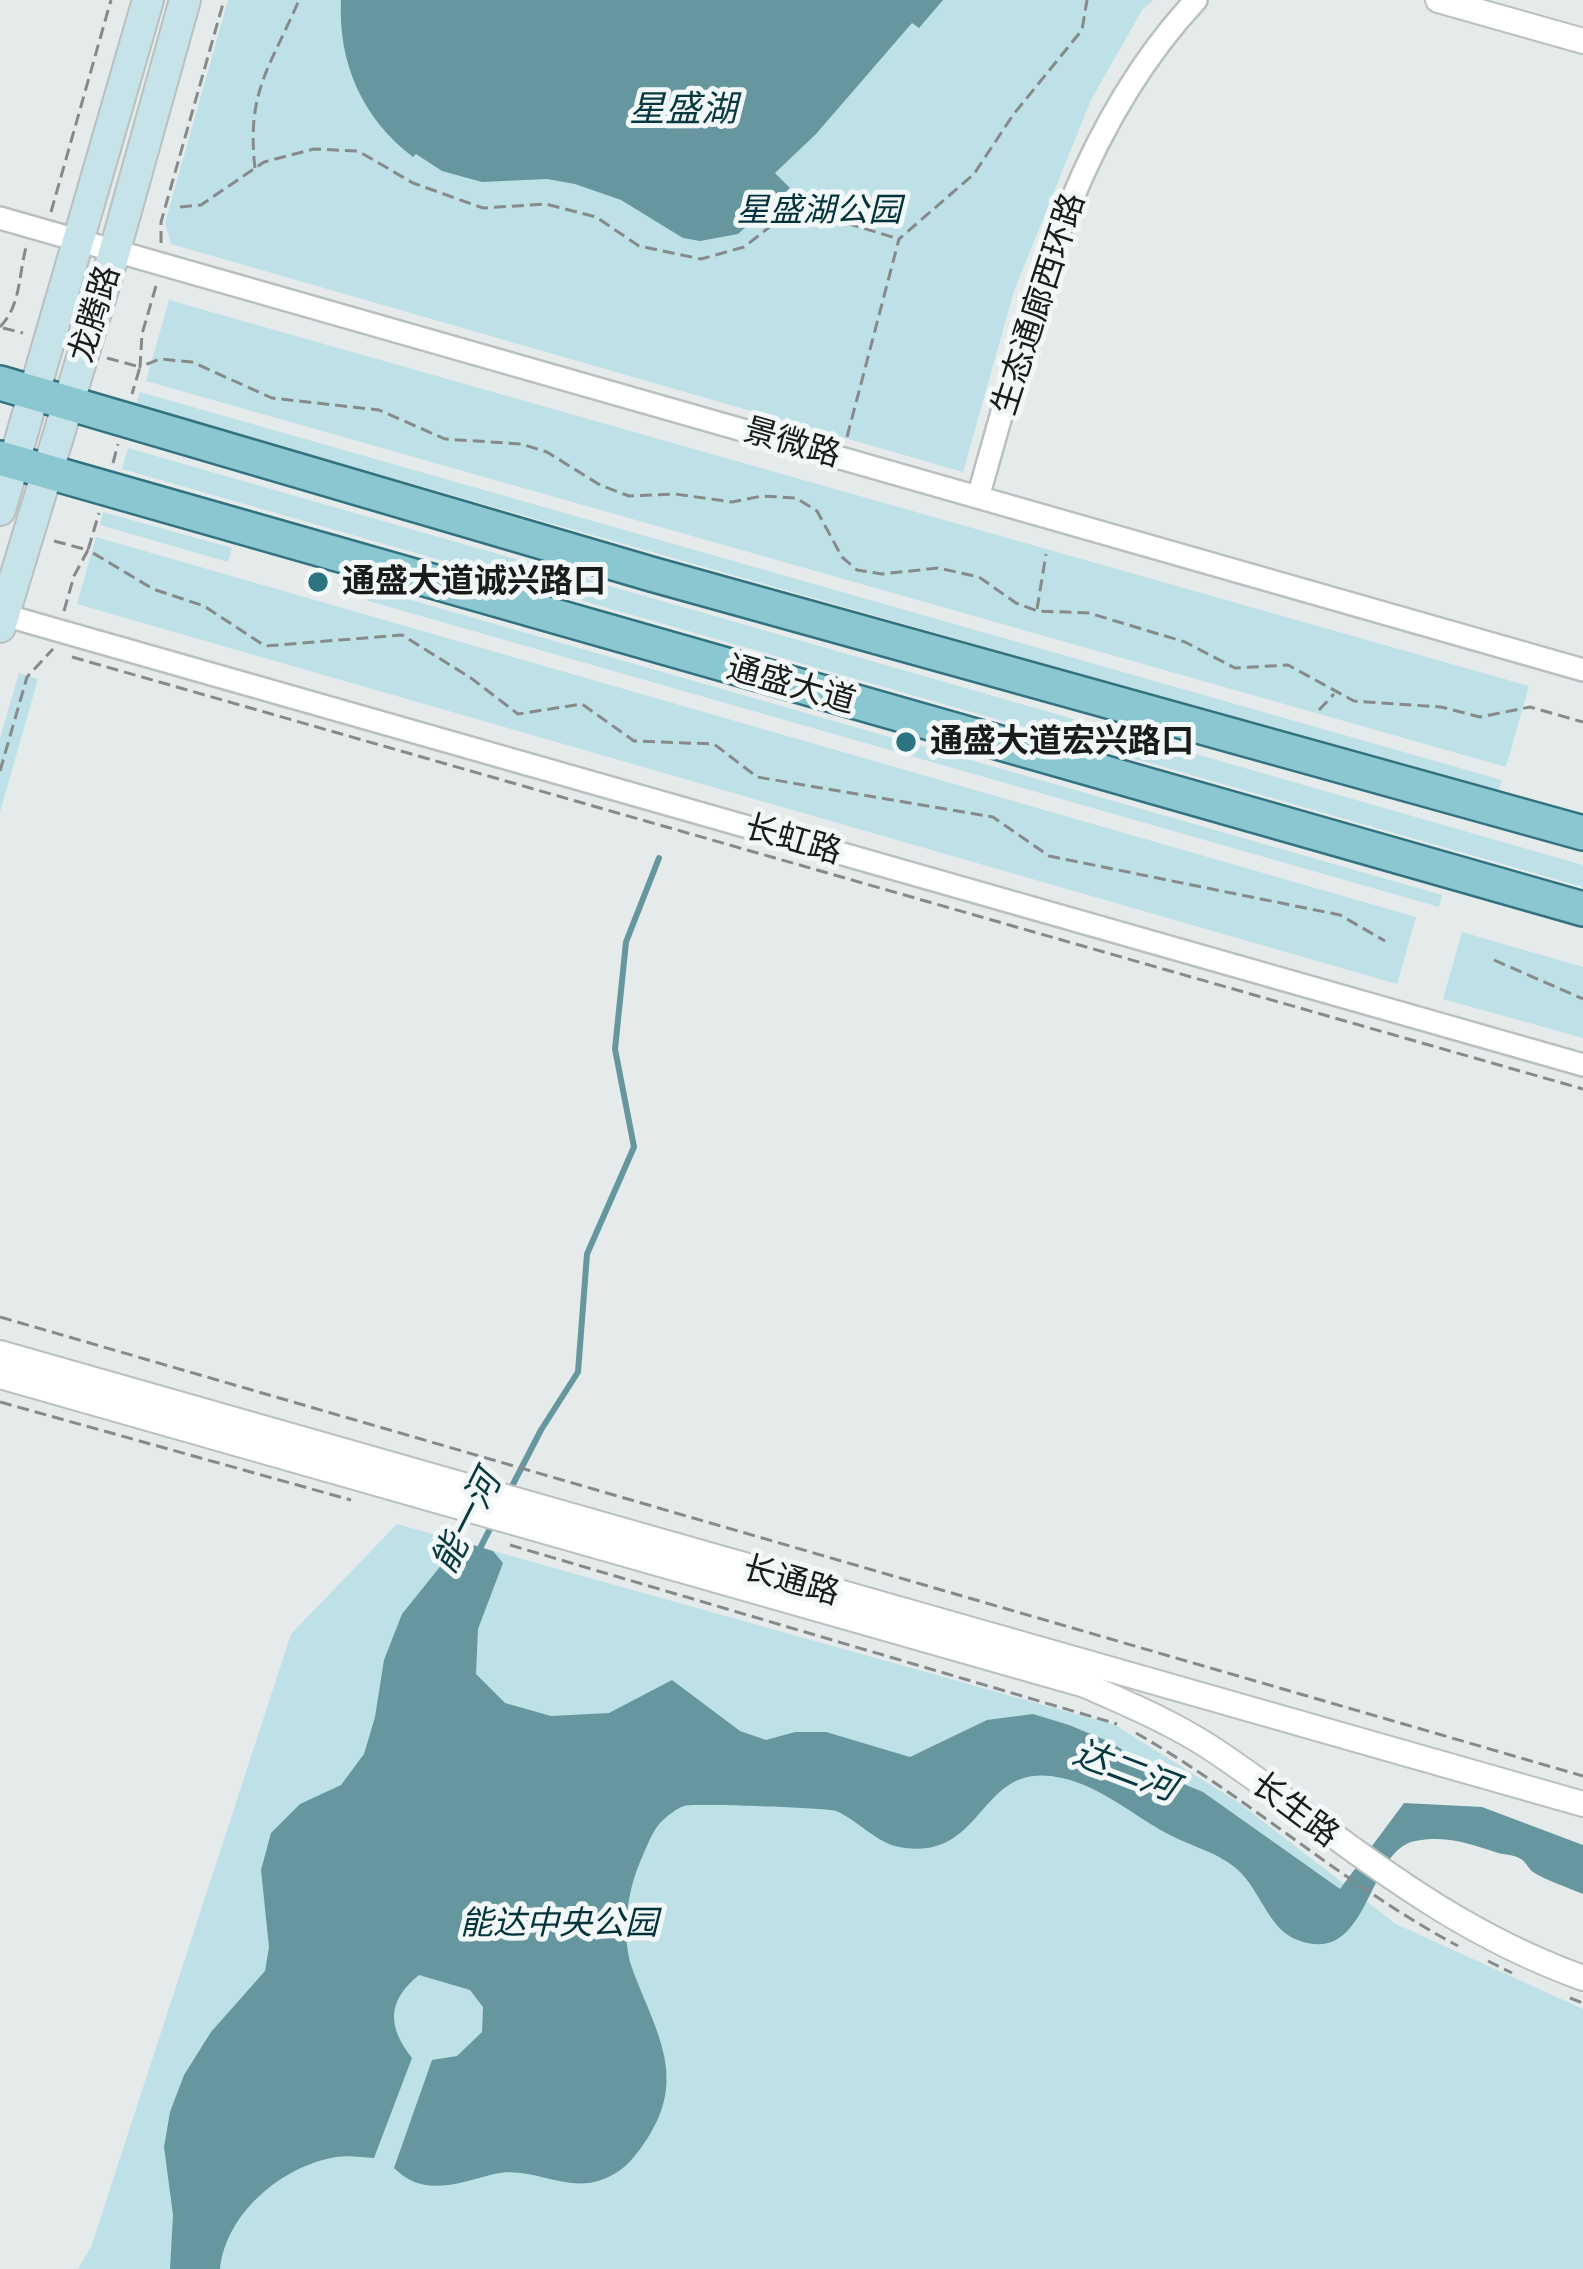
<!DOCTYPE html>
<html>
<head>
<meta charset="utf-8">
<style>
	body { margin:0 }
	canvas { display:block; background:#e5eaeb }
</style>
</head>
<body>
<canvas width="1583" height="2269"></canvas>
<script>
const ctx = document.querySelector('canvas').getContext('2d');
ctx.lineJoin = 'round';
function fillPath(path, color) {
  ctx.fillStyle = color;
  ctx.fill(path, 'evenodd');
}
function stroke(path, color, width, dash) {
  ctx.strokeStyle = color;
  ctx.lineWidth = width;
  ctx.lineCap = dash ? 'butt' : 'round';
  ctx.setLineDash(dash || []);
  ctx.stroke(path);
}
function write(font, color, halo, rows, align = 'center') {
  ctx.font = font + ' "Crimson Pro","Noto Sans SC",serif';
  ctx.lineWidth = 10;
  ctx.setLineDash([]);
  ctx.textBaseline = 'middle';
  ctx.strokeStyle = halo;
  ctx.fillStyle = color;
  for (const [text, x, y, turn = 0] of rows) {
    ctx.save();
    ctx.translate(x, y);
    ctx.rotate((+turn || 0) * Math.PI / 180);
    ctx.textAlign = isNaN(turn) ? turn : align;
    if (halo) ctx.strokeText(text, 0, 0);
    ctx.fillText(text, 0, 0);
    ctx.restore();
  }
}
fillPath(new Path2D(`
	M228,0H1153L1142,10L1091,100L1014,291L963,472L171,244L165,223Z
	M169,300L1529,686L1506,767L146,381Z
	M140,392L1502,780L1498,793L136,405Z
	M128,448L1583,865V887L122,469Z
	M103,512L232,548L228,562L100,525Z
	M96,537L1416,917L1397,984L77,604Z
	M369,588L1442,895L1439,907L365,600Z
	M19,673L38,679L0,812V738Z
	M1462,932L1583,967V1038L1443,999Z
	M397,1524L1115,1725L1238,1802L1396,1924L1583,2009V2269H78L91,2247L291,1634Z`), '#bee1e7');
fillPath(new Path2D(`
	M341,0H943L919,28L912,23L816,134L775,173L790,188L738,234L700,241L683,238L621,200L575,184L547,179L482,182L442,171L416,154L413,157C362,118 338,63 341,0Z
	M467,1543L493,1551L503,1563L478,1629L476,1674L505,1703L551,1716L609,1713L672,1680L740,1731L766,1740L795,1732H826L910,1757L987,1720L1033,1714L1069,1725L1110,1742L1164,1776L1203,1792L1340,1889L1404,1803L1482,1807L1583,1845V1894C1567,1887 1547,1881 1533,1872C1528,1868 1526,1862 1521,1859C1514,1854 1503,1855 1495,1852C1469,1843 1443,1835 1415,1841C1366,1850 1370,1971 1295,1939C1268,1927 1260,1890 1238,1870C1218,1852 1190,1846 1166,1833C1133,1815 1100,1786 1062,1778C976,1758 988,1863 899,1847C877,1843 857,1820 836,1811C828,1808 691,1803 684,1806C677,1808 666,1817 661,1822C652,1831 646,1849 640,1862C627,1893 621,1935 632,1968C654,2029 689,2076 647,2139C634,2158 624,2172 601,2180C566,2193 531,2165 494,2174C458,2183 424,2198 394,2168L432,2060L457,2056L482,2032L483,2007L470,1990L419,1975C387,2001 387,2026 412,2058L374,2158C362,2157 348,2155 336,2157C282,2166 226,2213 220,2269H170L173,2215L164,2147L170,2112L184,2075L211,2032L265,1971L269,1947L261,1870L271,1833L300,1804L341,1785L364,1754L375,1717L384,1660L402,1614L455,1548Z`), '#66979f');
stroke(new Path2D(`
	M510,1490L541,1430L578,1372L587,1254L634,1147L615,1049L626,942L659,858
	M477,1554L493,1523`), '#66979f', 6);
const minor = new Path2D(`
	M0,218L1583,670
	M978,497C1029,322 1068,137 1196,0
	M4,615L1583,1065`);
const tertiary = new Path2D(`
	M1438,0L1583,41
	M0,1353L1583,1804
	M0,1376L1085,1685C1130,1705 1176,1724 1217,1752C1343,1837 1434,1924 1583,1978`);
const secondary = new Path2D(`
	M0,510L148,0
	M0,627L115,250L185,0`);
const primary = new Path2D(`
	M0,383L651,574L1583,833
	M0,458L1583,909`);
stroke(minor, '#babfc0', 26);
stroke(tertiary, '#babfc0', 28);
stroke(secondary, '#babfc0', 34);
stroke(primary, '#31727e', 38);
stroke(new Path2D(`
	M255,168C246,91 271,66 299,0
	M180,207L201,205L264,162L314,149L358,151L413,183L483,208L546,204L596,217L639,246L701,259L744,247L785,215L846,223L899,239
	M51,212L111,0
	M161,243V222L224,0
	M156,286L142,334L140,367L160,359L192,362L272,398L379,410L445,439L521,444L547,452L600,485L629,496L675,494L732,502L762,496L796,498L817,511L842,557L857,570L882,574L938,568L979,577L1016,603L1037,611L1089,613L1185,642L1235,668L1288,665L1354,701L1441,707L1480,717L1530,707L1583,722
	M0,327C22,304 18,274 27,244
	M3,328L23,333
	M107,358L140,367L132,394
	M847,437L899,239L974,174L1013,115L1082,30L1087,0
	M113,463L118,444
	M54,541L88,550L99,513
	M1037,609L1046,554
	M64,611L74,576L88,550L153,589L204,606L265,646L402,635L471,678L518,714L582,704L634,741L714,744L757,777L993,817L1049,856L1340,915L1385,941
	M72,657L1583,1089
	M1319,710L1334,694
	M0,771L27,677L53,649
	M1494,960L1583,999
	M0,1317L1583,1776
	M0,1402L351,1500
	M510,1545L1117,1724
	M1136,1733C1248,1797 1344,1885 1458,1946
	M1488,1961L1512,1973
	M1570,1998L1583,2003`), '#868a8a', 3, [12, 6]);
stroke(minor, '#fff', 21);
stroke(tertiary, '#fff', 24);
stroke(secondary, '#c5e3e8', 30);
stroke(primary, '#8bc7d1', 33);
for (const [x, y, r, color] of [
	[318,582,12,"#2d7480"],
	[906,742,12,"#2d7480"]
]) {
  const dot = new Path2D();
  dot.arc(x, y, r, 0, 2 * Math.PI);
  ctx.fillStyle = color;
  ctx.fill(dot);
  stroke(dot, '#f2f7f8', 4.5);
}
write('italic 33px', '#02333a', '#f2f7f8', [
	["星盛湖公园",819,211],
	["能达中央公园",559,1924]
]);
write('33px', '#1a1c1c', '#f2f7f8', [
	["生态通廊西环路",1039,304,-72],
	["龙腾路",95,314,-73],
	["景微路",792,443,16],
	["通盛大道",791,685,16],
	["长虹路",793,840,16],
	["长通路",791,1581,16],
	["长生路",1295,1810,37]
]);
write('bold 33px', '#1a1c1c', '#f2f7f8', [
	["通盛大道诚兴路口",342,582],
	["通盛大道宏兴路口",930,742]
], 'left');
write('italic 36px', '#093940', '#f2f7f8', [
	["星盛湖",683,110],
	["能一河",467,1522,-63],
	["达二河",1125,1771,21]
]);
</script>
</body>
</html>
